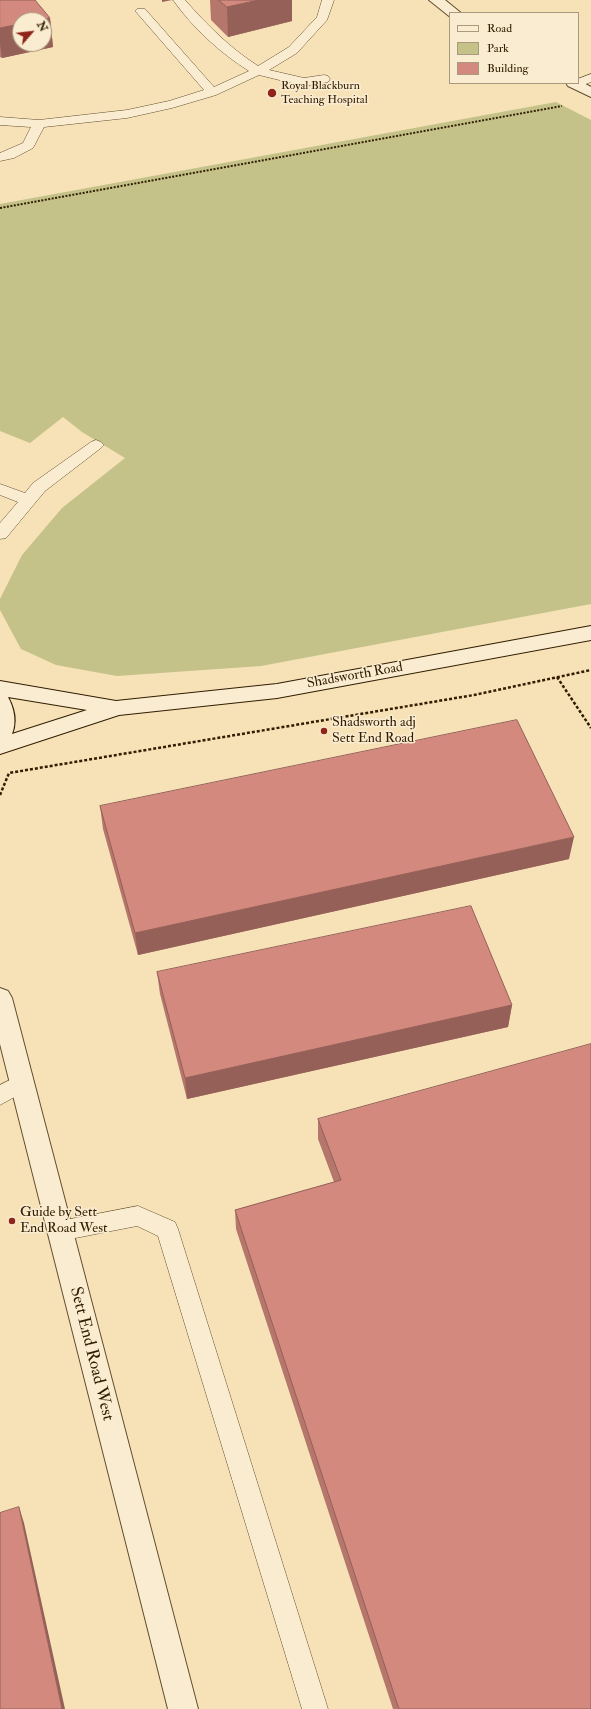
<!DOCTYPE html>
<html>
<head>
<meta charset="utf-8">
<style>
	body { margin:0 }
	#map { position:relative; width:591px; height:1709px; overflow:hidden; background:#f7e2b8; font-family:"IM FELL Double Pica",serif }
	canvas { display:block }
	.legend { position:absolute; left:449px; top:12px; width:130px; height:72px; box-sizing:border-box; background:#faecd1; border:1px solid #aa997d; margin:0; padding:5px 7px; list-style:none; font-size:12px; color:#311d00 }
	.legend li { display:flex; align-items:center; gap:8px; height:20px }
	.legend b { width:20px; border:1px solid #aa997d }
	.north { position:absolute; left:12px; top:12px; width:40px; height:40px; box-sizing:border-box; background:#faecd1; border:1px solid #aa997d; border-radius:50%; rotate:62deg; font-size:11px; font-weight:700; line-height:16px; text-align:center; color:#311d00 }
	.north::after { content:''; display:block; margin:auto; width:14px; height:18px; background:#8f2418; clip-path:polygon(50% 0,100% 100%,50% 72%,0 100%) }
</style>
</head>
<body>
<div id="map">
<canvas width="591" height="1709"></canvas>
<ul class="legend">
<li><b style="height:5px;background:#faecd1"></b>Road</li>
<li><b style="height:11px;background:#c4c189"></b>Park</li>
<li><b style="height:11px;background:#d3897d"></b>Building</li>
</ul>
<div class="north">N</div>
</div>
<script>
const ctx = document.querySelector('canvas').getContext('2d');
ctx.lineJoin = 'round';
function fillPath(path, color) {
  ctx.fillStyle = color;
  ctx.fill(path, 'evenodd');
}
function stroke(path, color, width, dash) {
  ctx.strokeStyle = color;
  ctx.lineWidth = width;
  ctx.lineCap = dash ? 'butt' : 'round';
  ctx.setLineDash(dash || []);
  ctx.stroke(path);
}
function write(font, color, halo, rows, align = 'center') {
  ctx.font = font + ' "IM FELL Double Pica",serif';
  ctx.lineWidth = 3;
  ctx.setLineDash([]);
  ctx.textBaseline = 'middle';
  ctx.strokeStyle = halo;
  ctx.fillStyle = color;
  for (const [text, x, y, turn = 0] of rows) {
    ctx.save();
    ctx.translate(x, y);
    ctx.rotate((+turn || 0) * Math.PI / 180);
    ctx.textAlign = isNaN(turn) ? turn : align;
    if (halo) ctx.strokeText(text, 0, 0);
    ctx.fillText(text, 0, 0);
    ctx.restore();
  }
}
fillPath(new Path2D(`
	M556,102L591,120V604L261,666L117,676L56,665L21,649L0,610V599L22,555L62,508L125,458L82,432L63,417L30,443L0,431V204Z`), '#c4c189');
const lane = new Path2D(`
	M173,0H185C207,25 230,48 258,66L289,47L317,17L322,0H334L327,20L297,53L269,70L304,78L324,75L328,76L330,79L328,82L304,86L259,75L216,95L172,108L127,118L44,127L33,148L14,158L0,161V153L23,143L31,127L0,125V117L39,120L127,110L169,101L204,90L137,13L135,11L137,9H145L214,87L249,71C220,53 193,28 173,0Z
	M591,74V82L578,87L574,86L572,83H578V79Z
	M96,440L101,442L104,445L101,448L45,491L6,538L0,539V523L18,502L0,495V484L25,493L33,483L91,442Z
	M22,1074L29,1077L32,1083L29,1089L0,1105V1085Z
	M138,1206L175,1222L178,1229L328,1709H302L158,1236L137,1226L60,1241L52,1238L49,1231L52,1224L60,1221Z`);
const street = new Path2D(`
	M429,0H445L461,13H450L449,16Z
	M578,80L591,87V97L568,86L566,83H578Z
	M0,988L8,991L12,998L198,1709H168L0,1044Z`);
const secondary = new Path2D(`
	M591,626V640L277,698L119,715L0,754V681L116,701L277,684ZM8,697L87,710L12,734C17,722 14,708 8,697Z`);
stroke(lane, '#624e2e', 1);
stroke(street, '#624e2e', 2);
stroke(secondary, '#311d00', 2);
stroke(new Path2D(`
	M0,208L562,106`), '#311d00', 2, [2, 1.5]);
stroke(new Path2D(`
	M557,677L591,728
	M0,795L9,773L474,695L591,670`), '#311d00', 2.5, [3, 2]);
fillPath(lane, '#faecd1');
fillPath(street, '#faecd1');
fillPath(secondary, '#faecd1');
fillPath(new Path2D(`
	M0,0L50,18L53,47L2,58L0,57Z
	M210,0H292V21L228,37L211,20Z
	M100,806L569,859L138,955L103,829Z
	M157,972L512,1005L508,1027L187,1099L160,994Z
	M318,1119L591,1709H393L236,1229L235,1210L334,1182L318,1139Z`), '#b5766c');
fillPath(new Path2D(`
	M162,0H172L162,2Z
	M259,0H292V21L228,37L227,7Z
	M50,18L53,47L2,58L0,44V28L20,24V44H44V20H40Z
	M574,837L569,859L138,955L135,933Z
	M512,1005L508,1027L187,1099L185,1078Z
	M19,1507L24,1523L65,1709H62Z`), '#946058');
const building = new Path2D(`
	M0,0H35L50,18L40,20H20V24L0,28Z
	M219,0H259L227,7Z
	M517,720L574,837L135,933L100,806Z
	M471,906L512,1005L185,1078L157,972Z
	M591,1044V1709H399L235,1210L341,1180L318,1119Z
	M19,1507L62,1709H0V1513Z`);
fillPath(building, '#d3897d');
stroke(building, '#946058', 1);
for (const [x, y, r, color] of [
	[272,93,5,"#8f2418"],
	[324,731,4,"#8f2418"],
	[12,1221,4,"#8f2418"]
]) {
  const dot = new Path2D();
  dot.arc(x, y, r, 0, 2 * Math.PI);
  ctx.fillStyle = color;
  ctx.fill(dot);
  stroke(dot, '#faecd1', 1.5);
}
write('12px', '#311d00', '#faecd1', [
	["Royal Blackburn",281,86],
	["Teaching Hospital",281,100]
], 'left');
write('14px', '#311d00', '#faecd1', [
	["Shadsworth Road",355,676,-10]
]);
write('14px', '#311d00', '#faecd1', [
	["Shadsworth adj",332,723],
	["Sett End Road",332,739],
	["Guide by Sett",20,1213],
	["End Road West",20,1229]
], 'left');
write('17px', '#311d00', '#faecd1', [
	["Sett End Road West",91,1354,76]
]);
</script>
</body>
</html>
